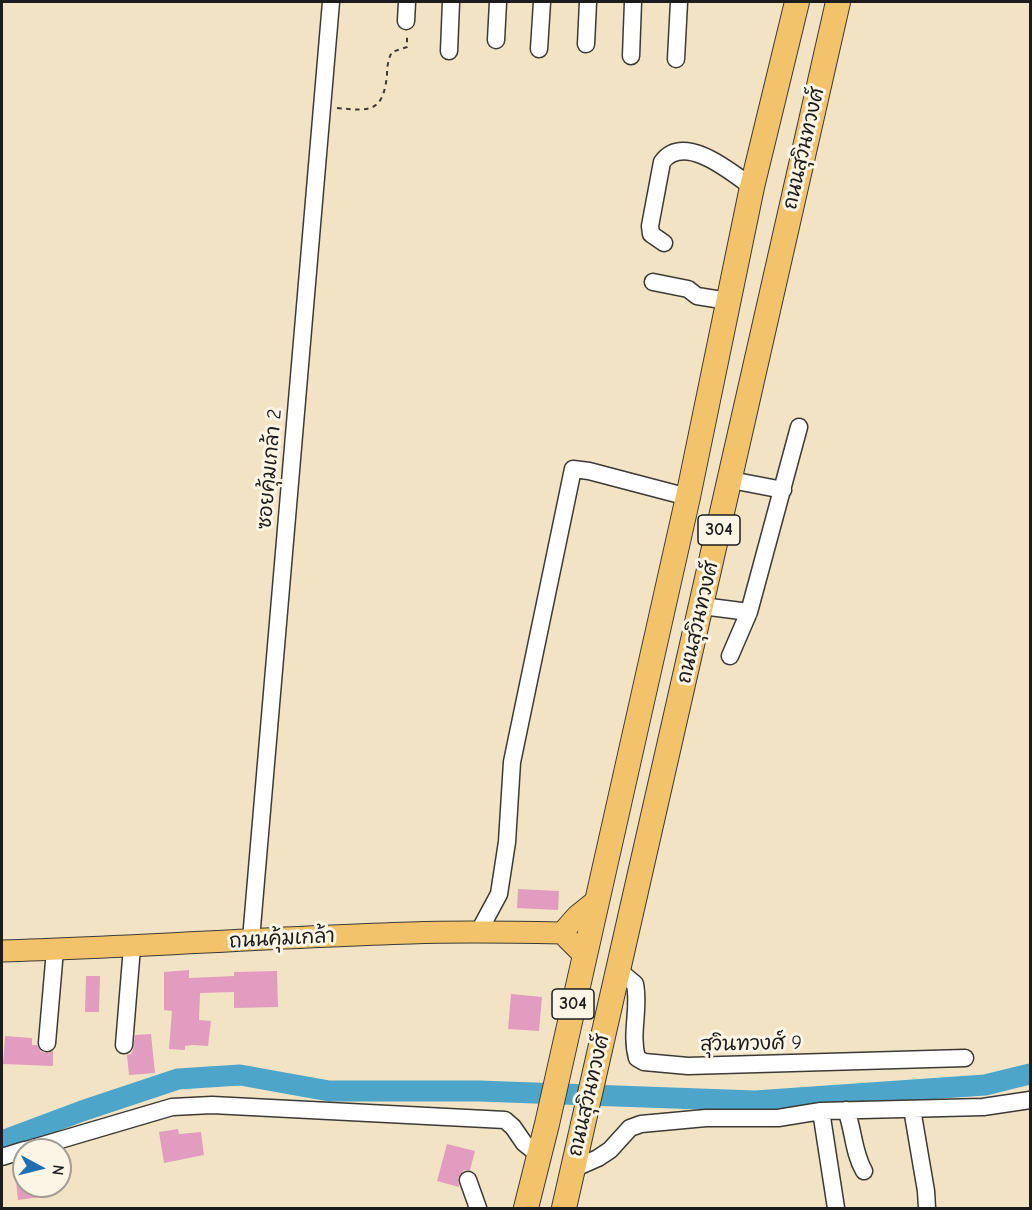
<!DOCTYPE html>
<html>
<head>
<meta charset="utf-8">
<style>
	body { margin:0 }
	#map { position:relative; width:1032px; height:1210px; overflow:hidden; background:#f2e3c5; font-family:"Comic Neue",sans-serif }
	canvas { display:block }
	.frame { position:absolute; inset:0; border:3px solid #1c1c1c; pointer-events:none }
	.north { position:absolute; left:12px; top:1138px; width:60px; height:60px; box-sizing:border-box; background:#fcf5e5; border:2px solid #a29e95; border-radius:50%; rotate:97deg; font-size:16px; font-weight:700; line-height:24px; text-align:center; color:#1c1c1c }
	.north::after { content:''; display:block; margin:auto; width:21px; height:27px; background:#1f6fb2; clip-path:polygon(50% 0,100% 100%,50% 72%,0 100%) }
</style>
</head>
<body>
<div id="map">
<canvas width="1032" height="1210"></canvas>
<div class="frame"></div>
<div class="north">N</div>
</div>
<script>
const ctx = document.querySelector('canvas').getContext('2d');
ctx.lineJoin = 'round';
function stroke(path, color, width, dash) {
  ctx.strokeStyle = color;
  ctx.lineWidth = width;
  ctx.lineCap = dash ? 'butt' : 'round';
  ctx.setLineDash(dash || []);
  ctx.stroke(path);
}
function fillPath(path, color) {
  ctx.fillStyle = color;
  ctx.fill(path, 'evenodd');
}
function write(font, color, halo, rows, align = 'center') {
  ctx.font = font + ' "Comic Neue","Playpen Sans Thai",sans-serif';
  ctx.lineWidth = 6;
  ctx.setLineDash([]);
  ctx.textBaseline = 'middle';
  ctx.strokeStyle = halo;
  ctx.fillStyle = color;
  for (const [text, x, y, turn = 0] of rows) {
    ctx.save();
    ctx.translate(x, y);
    ctx.rotate((+turn || 0) * Math.PI / 180);
    ctx.textAlign = isNaN(turn) ? turn : align;
    if (halo) ctx.strokeText(text, 0, 0);
    ctx.fillText(text, 0, 0);
    ctx.restore();
  }
}
stroke(new Path2D(`
	M2,1141L82,1111L178,1079L240,1075L329,1091H479L755,1101L985,1085L1030,1074`), '#4da6ca', 21);
fillPath(new Path2D(`
	M518,889L559,891L558,910L517,908Z
	M189,970V978L234,976V972L277,971L278,1007L234,1008V992L200,993L199,1020L211,1021L208,1046L193,1045L185,1046V1050L169,1049L172,1011L164,1010V972Z
	M86,976H100L99,1012H85Z
	M511,994L542,997L539,1031L508,1029Z
	M151,1034L155,1073L129,1075L127,1055L131,1054L133,1050L135,1035Z
	M5,1036L32,1038V1045H37L42,1052L47,1053L53,1051V1066L3,1064Z
	M178,1129L179,1134L201,1132L204,1155L164,1163L159,1132Z
	M447,1144L475,1151L470,1170H464L458,1178L459,1187L437,1181Z
	M24,1161V1186H46L47,1196L18,1200L14,1164Z`), '#e29cbf');
const minor = new Path2D(`
	M406,21L407,2
	M496,40L498,2
	M586,44L588,2
	M539,49L542,2
	M449,51L451,2
	M631,56L633,2
	M676,59L679,2
	M664,243L651,234L650,226L662,162C684,132 731,172 752,187
	M653,282L688,289L697,296L728,301
	M731,480L783,490
	M702,606L749,612
	M730,656L749,612L799,427
	M478,933L499,894L507,842L512,762L573,469L589,471L688,497
	M251,939L331,2
	M617,969L635,984C640,1009 630,1033 637,1058L644,1062L688,1066L965,1058
	M47,1043L55,950
	M124,1045L132,947
	M912,1109L926,1191L927,1208
	M846,1110C854,1131 853,1152 864,1171
	M821,1111L836,1208
	M26,1150L172,1107L212,1105L505,1120L513,1127L524,1143L539,1155
	M2,1157L24,1150
	M573,1169L598,1158L610,1150L630,1128L641,1124L706,1118H778L821,1111L983,1107L1030,1100
	M468,1180L478,1208`);
const major = new Path2D(`
	M562,933L577,916L597,900
	M2,951C138,947 275,937 411,933C461,931 512,932 562,933L584,955`);
const highway = new Path2D(`
	M526,1208L547,1124L688,497L752,187L797,2
	M564,1208L838,2`);
stroke(minor, '#3c3a35', 19);
stroke(major, '#3c3a35', 23);
stroke(highway, '#3c3a35', 26);
stroke(new Path2D(`
	M337,108C370,111 383,113 387,75C387,67 388,59 392,52L407,47V35`), '#3c3a35', 2, [4.5, 4.5]);
stroke(minor, '#fff', 16);
stroke(major, '#f2c36a', 21);
stroke(highway, '#f2c36a', 24);
for (const [x, y, w] of [
	[719,530,42],
	[573,1004,42]
]) {
  const box = new Path2D();
  box.roundRect(x - w / 2, y - 15, w, 30, 4.5);
  ctx.fillStyle = '#fcf5e5';
  ctx.fill(box);
  stroke(box, '#1c1c1c', 1.5);
}
write('bold 18px', '#1c1c1c', null, [
	["304",719,530],
	["304",573,1004]
]);
write('20px', '#1c1c1c', '#fcf5e5', [
	["ถนนสุวินทวงศ์",804,149,-77],
	["ซอยคุ้มเกล้า 2",270,469,-85],
	["ถนนสุวินทวงศ์",698,623,-77],
	["ถนนคุ้มเกล้า",282,939,-3],
	["สุวินทวงศ์ 9",751,1044,-1],
	["ถนนสุวินทวงศ์",589,1096,-77]
]);
</script>
</body>
</html>
